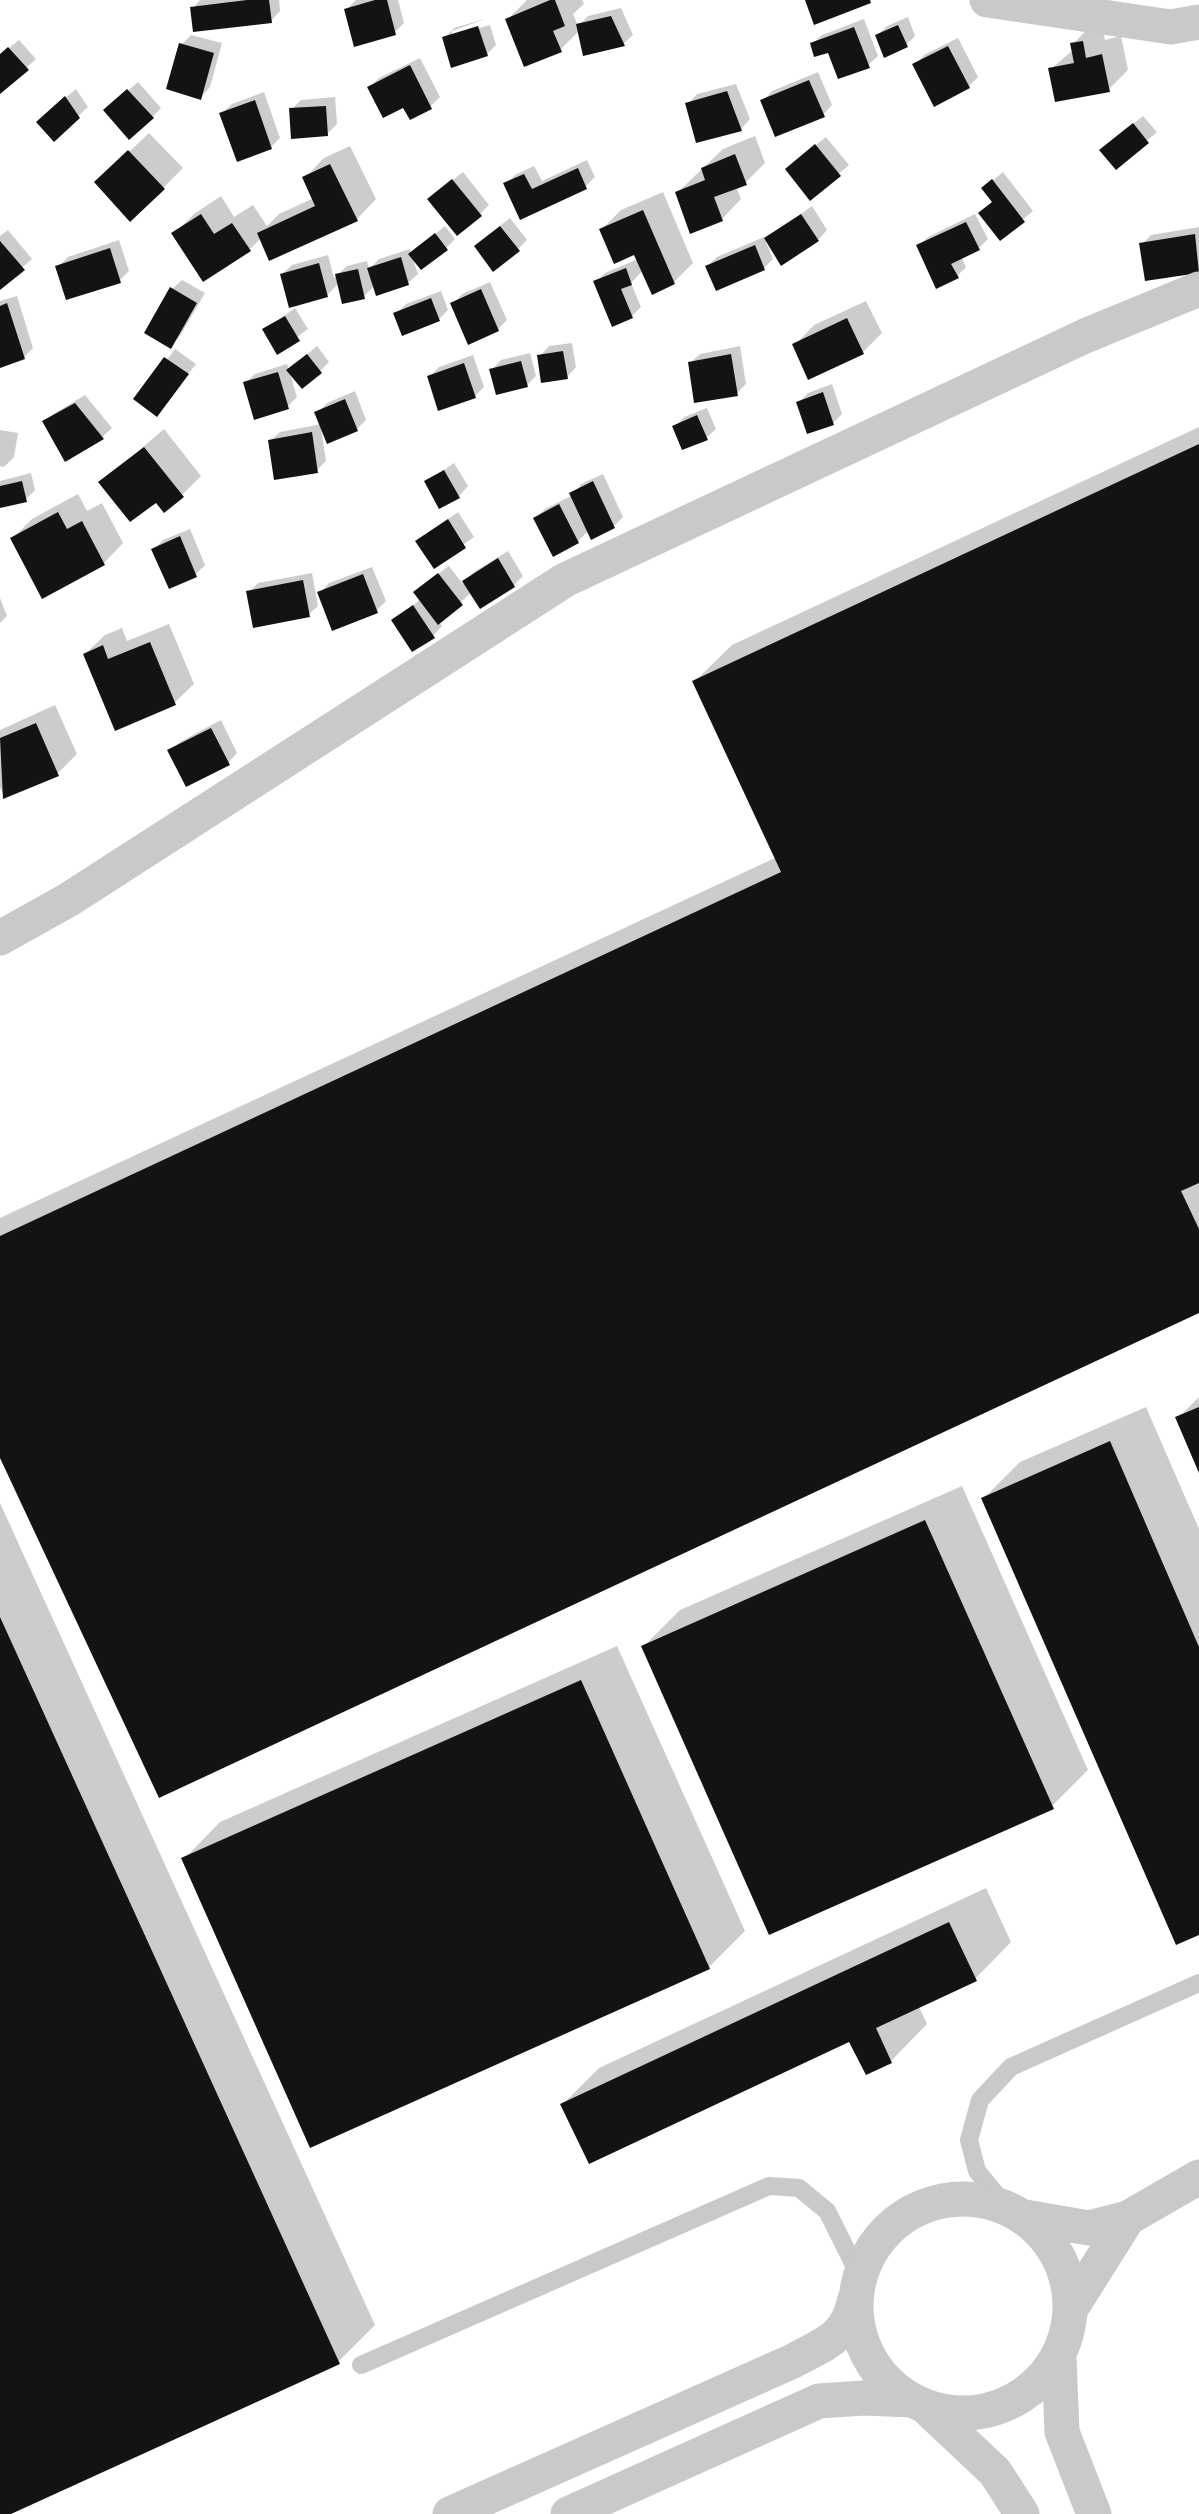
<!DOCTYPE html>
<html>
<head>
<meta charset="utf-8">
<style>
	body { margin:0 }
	canvas { display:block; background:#fff }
</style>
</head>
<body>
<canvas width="1199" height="2514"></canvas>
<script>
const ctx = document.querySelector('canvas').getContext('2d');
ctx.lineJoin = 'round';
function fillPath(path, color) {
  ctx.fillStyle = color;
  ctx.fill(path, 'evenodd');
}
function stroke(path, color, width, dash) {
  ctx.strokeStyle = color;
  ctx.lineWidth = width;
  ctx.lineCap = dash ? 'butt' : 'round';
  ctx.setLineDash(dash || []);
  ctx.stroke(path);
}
fillPath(new Path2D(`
	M200,0H279L280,11L271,21L193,8Z
	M356,0H398L404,23L395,32L347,9Z
	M527,0H582L584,4L573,14L578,26L588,16L621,8L633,35L623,44L580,30L560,50L508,19Z
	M908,17L915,36L906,45L878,35L887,26Z
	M488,18L452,31V36L490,25L496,45L487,54L445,38L454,28Z
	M864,19L878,56L868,65L812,44L822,35Z
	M1102,23L1105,40L1121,36L1128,70L1108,90L1051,69L1074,49L1073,44L1092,24Z
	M191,35L222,43L210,87L201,97L182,44Z
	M958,38L978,77L969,86L915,65L924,55Z
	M19,40L36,59L0,91V55Z
	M420,58L440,97L431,106L411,117L404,104L370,87L379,78Z
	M818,72L832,105L823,115L763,101L772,91Z
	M138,82L161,108L152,117L116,101Z
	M736,84L750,119L741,129L688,104L697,94Z
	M76,89L88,107L54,138L48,113Z
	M264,92L280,138L271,147L222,113L232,104Z
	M335,97L337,124L327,134L292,109L301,100Z
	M1143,116L1157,132L1116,167L1112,141Z
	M149,133L183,168L163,188L97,182Z
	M755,136L765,163L746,182L736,186L741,199L722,219L678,192L723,149Z
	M826,137L849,165L811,197L797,160Z
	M350,146L376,199L357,219L271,258L262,237L250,249L175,233L194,214L221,196L234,217L253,205L267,226L279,214L314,198L305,178L324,158Z
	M587,160L595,177L586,186L521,217L506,184L515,175L534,166L542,181Z
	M463,172L489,205L480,214L440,190Z
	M1003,172L1033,211L1000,238L994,201L984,188Z
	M663,192L693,263L674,282L643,270L631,283L641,307L632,316L596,282L605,273L638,259L635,252L602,229L621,210Z
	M812,206L827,230L818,240L766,242L773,259L764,268L708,266L717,257L764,237L765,240Z
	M975,214L988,239L979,248L961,256L966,267L957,276L919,246L928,237Z
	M510,218L527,240L518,249L486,237Z
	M445,226L455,239L446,248L411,254L418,274L408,283L375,285L364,296L339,283L327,295L282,274L292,265L328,255L334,278L347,266L367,261L369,269L379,259L410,249L411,254Z
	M1199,227V270L1147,278L1142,244L1151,235Z
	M8,230L32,259L0,287V236Z
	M119,240L129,271L119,281L58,267L68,257Z
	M182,280L205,293L180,336L170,346L172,289Z
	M490,282L507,320L498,329L453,304L462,294Z
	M441,291L448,310L439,319L396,314L406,304Z
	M17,296L33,348L24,357L0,365V301Z
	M866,301L882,333L863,352L795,345L814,325Z
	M295,308L308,329L278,351L265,330Z
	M572,343L576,367L567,377L540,356L549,346Z
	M317,346L329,362L320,371L299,361Z
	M740,346L746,384L737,393L690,363L700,354Z
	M175,349L196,364L157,414L137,399Z
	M530,353L536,376L527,385L492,370L501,360Z
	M473,355L484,387L475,396L430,376L439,367Z
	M287,364L297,397L288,406L245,383L255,374Z
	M832,384L842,414L833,423L799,402L808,393Z
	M355,391L366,420L357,429H321L326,461L317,470L270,441L280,432L322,424L317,413L327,403Z
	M85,395L112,428L102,437L45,422L55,413Z
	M707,408L716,429L706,438L675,427L684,417Z
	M1199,427V1310L0,1452V1218L777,857L695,681L732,645Z
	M164,429L201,476L182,495L101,483Z
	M0,430L18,433L14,457L4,467L0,466Z
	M454,463L468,486L459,496L427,482Z
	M31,473L35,490L25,500L0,505V481Z
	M603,474L623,517L614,526L589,530L578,541L536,518L545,509L573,495L581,484Z
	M78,494L87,511L102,503L123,543L104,563L13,538L32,519Z
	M458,512L474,537L434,566L418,541Z
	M190,529L205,565L196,574L170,586L154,549L163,540Z
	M508,551L523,576L514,585L472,592L439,621L442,626L433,636L395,620L421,599L426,583L449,566L463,584L474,572Z
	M372,567L386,601L377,610L320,593L329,583Z
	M312,573L318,606L308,615L249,592L258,583Z
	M0,598L7,616L0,623Z
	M169,624L194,684L174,703L85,654L105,635L122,628L127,641Z
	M55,705L77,754L57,774L4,796L0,787V730Z
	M221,720L237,753L228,763L170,751L180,742Z
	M1199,1397V1467L1178,1418Z
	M1146,1407L1199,1529V1932L984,1498L1020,1462Z
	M962,1486L1088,1770L1052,1806L644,1646L680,1610Z
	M0,1503L375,2325L338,2362L5,2514H0Z
	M617,1646L745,1931L709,1967L184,1859L220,1822Z
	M986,1888L1011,1942L975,1979L918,2005L927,2024L891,2061L850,2039L563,2104L599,2068Z`), '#0003');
fillPath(new Path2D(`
	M247,0H269L272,23L193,32L190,7Z
	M375,0H387L396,35L354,47L344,9Z
	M550,0H555L565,26L553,31L562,52L524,67L505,19Z
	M805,0H870L871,3L814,25Z
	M611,16L625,46L583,56L576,24Z
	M898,25L908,47L884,58L875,35Z
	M478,26L488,56L451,68L442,37Z
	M854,27L870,68L838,79L828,53L814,57L810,43Z
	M1083,41L1086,58L1102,54L1110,92L1055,102L1048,68L1074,63L1070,43Z
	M179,43L214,53L201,100L166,89Z
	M948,46L970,88L934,107L912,64Z
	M8,47L29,70L0,94V54Z
	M410,65L432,109L410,120L403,108L383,118L367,87Z
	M809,80L825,117L775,137L760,100Z
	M127,89L154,118L129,140L103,110Z
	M727,91L742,131L696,143L685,103Z
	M65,96L80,118L54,142L36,122Z
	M255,100L272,149L237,162L219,113Z
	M326,106L328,136L291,139L289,108Z
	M1133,123L1149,143L1116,170L1099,150Z
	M815,144L841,176L810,201L785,169Z
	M128,150L165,189L130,222L94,182Z
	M735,154L747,185L714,197L723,221L690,234L675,192L705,180L701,168Z
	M330,164L358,221L269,261L257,233L315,206L302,177Z
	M578,168L587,189L520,220L503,183L524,174L532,189Z
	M452,179L482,216L457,236L427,199Z
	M992,179L1025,222L1000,241L978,213L992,202L981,188Z
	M643,210L675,284L652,295L634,255L614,264L599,229Z
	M201,214L214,234L232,223L251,251L203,282L171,233Z
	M801,214L819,241L781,266L764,238Z
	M966,222L980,250L951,264L959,278L936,289L916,245Z
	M500,226L520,251L493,272L474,246Z
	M435,233L448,250L421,270L408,254Z
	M1195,234L1199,273L1145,281L1139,243Z
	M0,241L25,270L0,290Z
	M755,245L765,270L716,291L705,266Z
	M110,248L121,283L66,300L55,266Z
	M401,257L409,285L376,296L367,268Z
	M319,263L328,297L289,308L280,274Z
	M626,268L632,285L621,289L633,318L612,327L593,281Z
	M358,269L365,299L342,304L335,274Z
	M170,287L197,303L171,349L144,333Z
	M481,289L499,331L468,345L450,303Z
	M431,298L440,321L402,336L393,313Z
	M7,303L25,359L0,368V306Z
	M285,316L300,341L277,355L262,329Z
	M847,318L864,354L808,380L792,344Z
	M563,351L568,379L541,383L537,355Z
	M307,354L322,373L302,389L286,370Z
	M731,354L738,396L694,403L688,362Z
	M164,357L189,374L157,417L133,399Z
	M521,361L528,387L496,395L489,369Z
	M464,363L476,398L438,411L427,376Z
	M278,372L289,409L254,420L243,382Z
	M823,392L834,425L807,434L796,402Z
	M345,399L358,431L327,444L314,412Z
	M75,403L104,439L65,462L42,421Z
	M697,415L708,440L682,450L672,426Z
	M312,432L318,473L274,480L268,440Z
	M1199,444V1183L1181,1191L1199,1229V1313L159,1798L0,1458V1236L781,872L692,681Z
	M144,447L184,497L164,513L156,503L130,522L98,482Z
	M444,470L460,498L439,509L424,481Z
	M22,481L27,502L0,508V486Z
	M593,481L615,528L591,540L569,493Z
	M559,504L579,543L553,557L533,518Z
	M58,512L67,529L82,521L105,565L42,599L10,538Z
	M448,519L466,548L434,569L415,541Z
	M180,536L197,577L169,589L151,549Z
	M498,558L515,587L480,609L462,581Z
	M438,573L463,605L438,625L413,592Z
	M363,574L378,613L332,631L317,592Z
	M303,580L310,617L253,628L246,591Z
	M413,605L435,638L412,652L391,620Z
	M150,642L176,705L115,731L83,654L103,645L108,659Z
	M36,723L59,776L3,799L0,738Z
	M211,728L230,765L186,787L167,750Z
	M1199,1407V1473L1175,1417Z
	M1110,1441L1199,1647V1935L1176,1945L981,1498Z
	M925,1520L1054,1809L769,1935L641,1646Z
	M0,1617L340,2364L11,2514H0Z
	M581,1680L710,1969L310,2148L181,1858Z
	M949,1922L977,1981L876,2028L892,2063L866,2075L849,2042L589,2164L560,2104Z`), '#131313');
stroke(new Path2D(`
	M1009,2210L977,2171L969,2140L980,2100L1011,2067L1199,1983
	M361,2365L769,2186L799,2188L827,2211L861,2279`), '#c9c9c9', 18);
stroke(new Path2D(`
	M987,0L1171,27L1199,22
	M0,938L68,900L565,580L1085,336L1199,289
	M856 2306a107 107 0 1 1 214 0a107 107 0 1 1-214 0Z
	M1025,2217L1089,2228L1128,2218L1199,2177
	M1072,2307L1128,2218
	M1059,2357L1062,2432L1094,2514
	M928,2409L995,2472L1022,2514
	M450,2514L793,2361C826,2343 846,2339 855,2299
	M568,2514L819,2401L863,2398L912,2400`), '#c9c9c9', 35);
</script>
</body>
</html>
